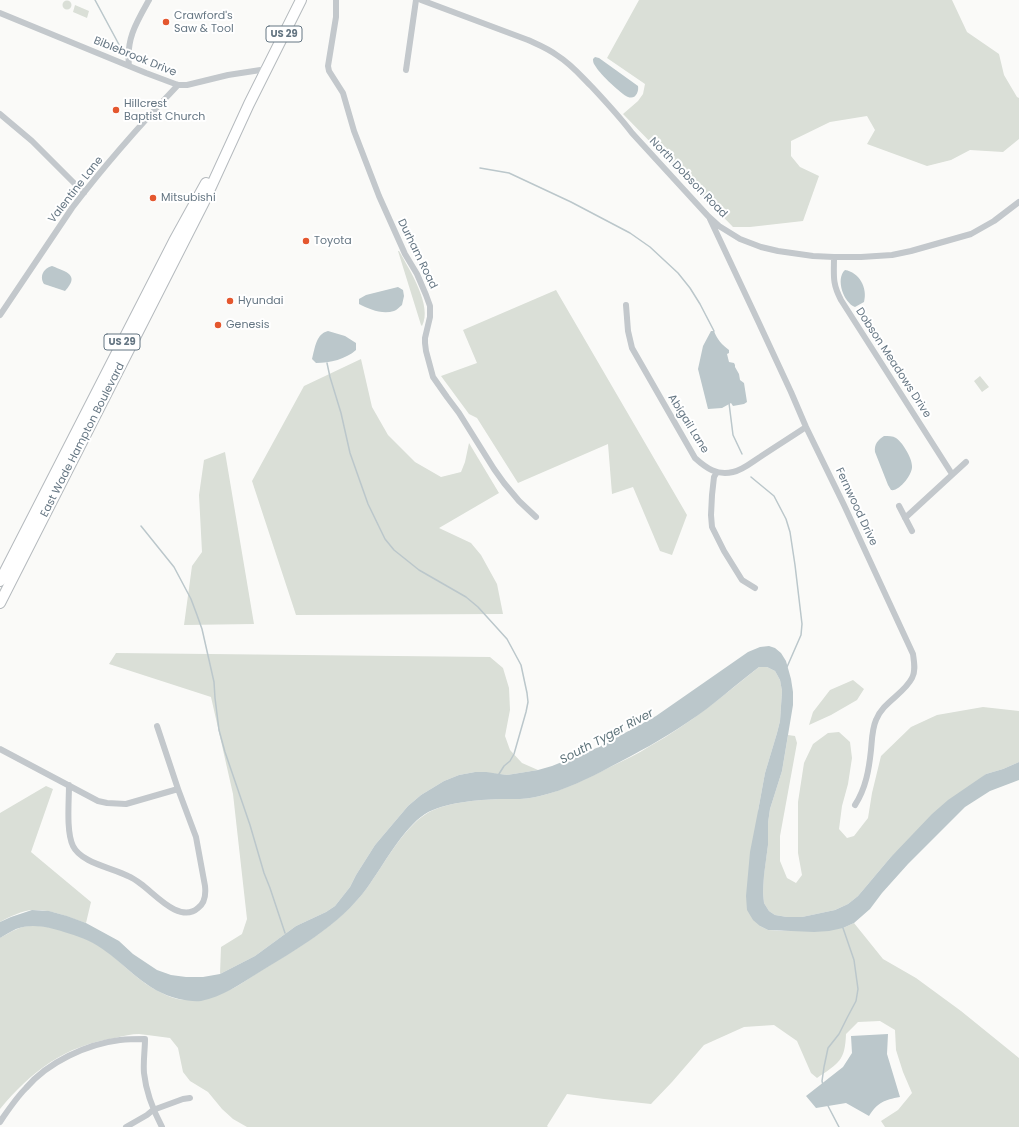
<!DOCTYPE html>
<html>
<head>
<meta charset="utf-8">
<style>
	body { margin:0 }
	canvas { display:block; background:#fafaf8 }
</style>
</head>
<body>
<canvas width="1019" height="1127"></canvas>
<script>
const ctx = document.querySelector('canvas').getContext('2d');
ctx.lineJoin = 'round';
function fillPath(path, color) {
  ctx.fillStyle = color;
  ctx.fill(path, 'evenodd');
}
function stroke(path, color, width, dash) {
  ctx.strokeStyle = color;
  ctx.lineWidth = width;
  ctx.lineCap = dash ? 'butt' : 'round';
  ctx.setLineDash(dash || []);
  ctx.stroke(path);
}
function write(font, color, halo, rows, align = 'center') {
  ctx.font = font + ' Poppins,sans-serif';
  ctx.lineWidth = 4;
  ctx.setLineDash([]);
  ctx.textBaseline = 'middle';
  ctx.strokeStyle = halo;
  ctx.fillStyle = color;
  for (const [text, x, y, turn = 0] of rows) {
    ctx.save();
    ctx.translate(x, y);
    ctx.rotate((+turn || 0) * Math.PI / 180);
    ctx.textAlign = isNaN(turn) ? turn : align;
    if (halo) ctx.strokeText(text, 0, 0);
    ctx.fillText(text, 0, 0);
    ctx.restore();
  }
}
fillPath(new Path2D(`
	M639,0H952L967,32L999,54L1004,75L1017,97L1019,98V139L1003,152L970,150L951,160L927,166L867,144L875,130L867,116L830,122L791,141V156L800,167L819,176L803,221L750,227H733L623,114L638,101L643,94L645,84L607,58Z
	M62.5 5a4.5 4.5 0 1 1 9 0a4.5 4.5 0 1 1-9 0Z
	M75,5L89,11L87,18L73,12Z
	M398,251H399C409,269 433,306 422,326L421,325Z
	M556,290L687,515L672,555L660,551L633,487L612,494L608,444L518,483L477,418L469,414L441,376L477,363L463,330Z
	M361,359L372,407L388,435L415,462L441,477L461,472L465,462L469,443L499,493L439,528L471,543L481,555L497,584L503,614L296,615L252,481L304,386Z
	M980,376L989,387L982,392L974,381Z
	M225,452L254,624L184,625L192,566L202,552L199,495L204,460Z
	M116,653L490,657L503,668L509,688L510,710L505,736L510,750L522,763L538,770L507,775L499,774L475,772L459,775L444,781L421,795L408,806L375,845L356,875L350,887L335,906L326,912L296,926L255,956L220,974L221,947L242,934L247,919L233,794L211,697L109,664Z
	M759,667H767L775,671L780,680L782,691L780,721L777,733L765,773L758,811L760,926L768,930L781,931L843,928L854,923L883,959L916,978L961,1011L1019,1058V1127H885L881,1121L898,1110L912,1093L903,1072L896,1050L895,1030L880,1021L858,1022L846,1034C845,1061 839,1063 817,1078L811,1073L797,1041L774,1025L744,1027L704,1045L672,1082L651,1104L604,1099L567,1094L547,1126L548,1127H247L233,1119L222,1109L208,1092L190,1081L183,1072L178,1048L170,1038C160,1037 150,1035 139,1034C132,1034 123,1036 115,1038C64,1046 32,1071 0,1109V938C9,933 18,927 29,926C50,924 84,936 101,947C122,962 139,983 162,993C170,997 179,1001 188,999C199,998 216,994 227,991C238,987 252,976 262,970C300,947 340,924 367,888C383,866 403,828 426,814C445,802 477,800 500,799C514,799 526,800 540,796C565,790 588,778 610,767C624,760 638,754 650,746C690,724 724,695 759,667Z
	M853,680L864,689L857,700L831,715L809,725L813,712L830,690Z
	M983,707L1019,711V762L1003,769L986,774L890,858L858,896L848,904L835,910L802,917H787L775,915L769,911L764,903L763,892L764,874L768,845V823L770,809L782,771L788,735L795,736L797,743L780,836V861L787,878L796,883L802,875L798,853V802L804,763L813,744L828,733L839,732L850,742L852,758L848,784L842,806L839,829L847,838L854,836L868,818L872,793L881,756L911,727L937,715Z
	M46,786L53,789L31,852L91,902L86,923C69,917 51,909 33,910C23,910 9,917 0,922V813Z`), '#dadfd7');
fillPath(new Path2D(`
	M595,57L599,58L638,86C639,91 636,100 628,97C621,94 600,74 596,67C594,64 593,63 593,59Z
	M52,266C67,272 80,275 65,291L44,284C39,276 44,268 52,266Z
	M845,270C859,272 868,288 864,302L855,307C844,303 835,279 845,270Z
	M398,287L403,290L404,296L402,305C399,307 397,310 394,311C382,315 369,309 359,304V299L366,295Z
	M328,331L345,336L356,343V350C346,359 330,363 316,363L312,359C315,348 316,334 328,331Z
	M711,331H714C717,339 722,345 729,350V353L727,354L729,362L734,363L735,365V367L739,374L740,380L744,383L747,402L744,404L733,406L731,403L722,408L708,409L698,369L703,346Z
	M884,436C888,436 893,436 896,438C903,443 912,458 912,466C913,474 899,492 891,490L888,485L875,452C874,444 878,440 884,436Z
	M769,646L775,648L781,653L786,661L791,679L793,692V705L782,771L770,809L768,823V845L764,875L763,892L764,903L769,911L775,915L787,917H802L835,910L848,904L858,896L890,858L932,814L948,800L986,774L1003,769L1019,762V780L990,791L965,807L908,864L882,893L870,909L854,923L843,928L829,931L814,932L768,930L760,926L753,920L747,910L746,896L750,852L758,811L765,773L777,733L780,721L782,691L780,680L775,671L767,667H759C735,685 713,706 688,722C663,739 637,753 610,767C588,779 565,790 540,796C526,800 514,799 500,799C477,800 445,802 425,814C403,828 383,866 367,888C339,926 297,949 258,973C240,984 222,997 201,1001C194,1002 186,1000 179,999C145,991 128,966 101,948C90,940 77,936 64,932C49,927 31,923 16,929C10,932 5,935 0,938V922L11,917L32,910L49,911L67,916L86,923L119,941L133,954L157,970L171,975L186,977H203L220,974L255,956L296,926L326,912L335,906L350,887L356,875L375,845L408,806L421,795L444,781L459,775L475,772H486L507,775L538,770L552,766L599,747L656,716L748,652L760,647Z
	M888,1034L887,1054L900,1097C884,1100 878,1102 869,1116L846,1103L816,1108L806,1096L843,1067L852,1053L851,1036Z`), '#bbc7cb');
stroke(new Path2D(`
	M95,0L123,52
	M480,168L509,173L571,202L630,233L650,247L678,273L690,288L700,304L714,331
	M327,363L330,377L341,413L350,453L368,504L385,539L394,550L419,570L466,597L478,607L507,639L521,665L527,693L528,702L526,712L514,754L510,761L504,766L499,774
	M729,403L733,435L742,454
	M751,477L774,496L786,519L790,532L795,565L802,624L801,635L787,667
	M141,526L174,567L191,599L197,615L202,629L214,682L215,698L219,730L225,752L250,825L264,873L270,888L285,933
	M823,1085L822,1081L824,1067L828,1048L839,1034L847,1018L856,1001L858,989L854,960L843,928
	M827,1104L839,1127`), '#bbc7cb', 1.5);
const primary = new Path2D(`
	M0,581L174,241L206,183
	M0,603L204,202L249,104L301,0`);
stroke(primary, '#b5babe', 12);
stroke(new Path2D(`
	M336,0V17L328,66L329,71L343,93L354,131L379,196L405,254L417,274L426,295L430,306V317L425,338V343L426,351L433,377L447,397L459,413L494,469L504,483L519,501L536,517
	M421,0L528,40C539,45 549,49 558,56C571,64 581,76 592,87C606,102 620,117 632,133L708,216L719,226L740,239L761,247L778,251L813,256L834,257H861L892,255L911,251L971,234L994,221L1019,202
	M0,13L146,73L178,85H187L228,75L267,69
	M129,66C126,39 136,23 149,0
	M406,70L416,0
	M0,114L32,141L84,193
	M710,219L758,321L791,392L806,427L844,505L913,654C914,662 916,671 912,678C904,694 883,702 876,720C872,729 872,740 871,750C869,769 866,788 855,805
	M834,257C834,276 832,283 841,300L952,474
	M626,305L628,331L632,348L695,458C706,468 717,476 733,472C743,470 752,462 760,457C775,447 791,437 806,427
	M0,315L72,208C104,166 141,124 178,85
	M717,472L714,477L712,495L711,515L712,527L724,551L742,580L755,588
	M899,506L912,531
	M905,518L966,462
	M157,726L178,789
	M0,749L98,801L107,803L126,804L178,789L196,837L205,886C206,895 205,903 198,908C180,924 155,894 141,884C137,881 133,878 128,876C113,868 81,863 73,846C66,832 69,801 69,785
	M0,1122C8,1110 16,1098 26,1088C48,1062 87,1044 120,1040C129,1039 137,1039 145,1039C145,1050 143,1062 144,1073C146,1092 153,1110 162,1127
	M126,1127L147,1115L153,1110L183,1099L190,1098`), '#c3c8cc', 6);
stroke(primary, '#fff', 10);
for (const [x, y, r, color] of [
	[166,22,4,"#e4572e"],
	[116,110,4,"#e4572e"],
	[153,198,4,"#e4572e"],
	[306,241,4,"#e4572e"],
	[230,301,4,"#e4572e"],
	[218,325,4,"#e4572e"]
]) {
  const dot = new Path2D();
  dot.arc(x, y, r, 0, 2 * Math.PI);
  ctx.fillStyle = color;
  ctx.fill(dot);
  stroke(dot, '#fff', 1.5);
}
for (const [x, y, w] of [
	[284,34,36],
	[122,342,36]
]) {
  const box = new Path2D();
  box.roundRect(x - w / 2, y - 8, w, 16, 3);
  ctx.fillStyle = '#fff';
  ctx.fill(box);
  stroke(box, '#657683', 1);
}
write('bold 10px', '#657683', null, [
	["US 29",284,34],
	["US 29",122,342]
]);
write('11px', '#657683', '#fff', [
	["Crawford's",174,16],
	["Saw & Tool",174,29],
	["Hillcrest",124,104],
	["Baptist Church",124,117],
	["Mitsubishi",161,198],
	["Toyota",314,241],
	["Hyundai",238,301],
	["Genesis",226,325]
], 'left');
write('11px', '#657683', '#fff', [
	["Biblebrook Drive",135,57,22],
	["North Dobson Road",688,178,46],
	["Valentine Lane",76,190,-52],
	["Durham Road",417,254,64],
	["Dobson Meadows Drive",893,363,57],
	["Abigail Lane",688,424,58],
	["East Wade Hampton Boulevard",83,440,-63],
	["Fernwood Drive",856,507,65]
]);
write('italic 12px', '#60757c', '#fff', [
	["South Tyger River",607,737,-28]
]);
</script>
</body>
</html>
